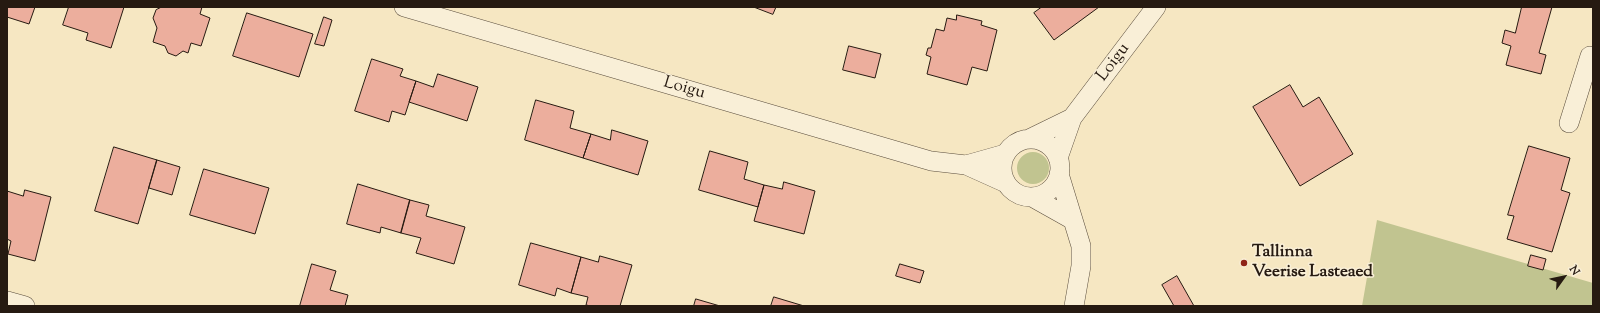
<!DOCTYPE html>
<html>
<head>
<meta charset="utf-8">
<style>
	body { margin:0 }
	#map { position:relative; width:1600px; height:313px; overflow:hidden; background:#f6e7c2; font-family:"Sorts Mill Goudy",serif }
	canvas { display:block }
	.frame { position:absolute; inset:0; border:8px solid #261a11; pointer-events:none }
	.north { position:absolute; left:1544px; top:257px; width:40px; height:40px; -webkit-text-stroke:3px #f9efd7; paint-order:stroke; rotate:57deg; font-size:11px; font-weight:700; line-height:16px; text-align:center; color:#261a11 }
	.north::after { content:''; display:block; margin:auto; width:14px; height:18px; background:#261a11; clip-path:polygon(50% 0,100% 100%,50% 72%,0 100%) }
</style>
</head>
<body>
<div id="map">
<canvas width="1600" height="313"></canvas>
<div class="frame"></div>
<div class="north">N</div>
</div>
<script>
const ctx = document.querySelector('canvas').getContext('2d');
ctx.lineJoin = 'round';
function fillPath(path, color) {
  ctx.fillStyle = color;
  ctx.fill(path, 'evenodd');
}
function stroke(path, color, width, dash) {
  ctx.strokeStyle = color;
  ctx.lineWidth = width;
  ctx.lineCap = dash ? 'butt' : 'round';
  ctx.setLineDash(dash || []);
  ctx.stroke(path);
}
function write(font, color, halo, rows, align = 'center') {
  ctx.font = font + ' "Sorts Mill Goudy",serif';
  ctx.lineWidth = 3;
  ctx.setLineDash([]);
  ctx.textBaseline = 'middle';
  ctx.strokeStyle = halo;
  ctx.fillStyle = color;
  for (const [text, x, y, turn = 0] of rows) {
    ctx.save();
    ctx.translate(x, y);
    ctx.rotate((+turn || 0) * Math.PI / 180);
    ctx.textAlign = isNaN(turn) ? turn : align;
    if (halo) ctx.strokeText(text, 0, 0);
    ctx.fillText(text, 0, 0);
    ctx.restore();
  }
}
fillPath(new Path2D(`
	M1017 168a16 16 0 1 1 32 0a16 16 0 1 1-32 0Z
	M1377,220L1593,283V306H1362Z`), '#c1c490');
const building = new Path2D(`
	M7,7H35L29,24L7,17Z
	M69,7H124L111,48L86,40L88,33L63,25Z
	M162,7H202L200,14L210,18L201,46L191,43L188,53L183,51L176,56L168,53L165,46L153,42L157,28L153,18L156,10Z
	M754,7H776L773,14Z
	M1042,7H1099L1054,40L1034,13Z
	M1522,7H1552L1539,53L1546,55L1541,74L1506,65L1511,46L1502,43L1505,30L1515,33Z
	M247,13L313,34L299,77L233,56Z
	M957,15L982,21L981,25L997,30L987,71L972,67L967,85L927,74L931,57L926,55L928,48H931L936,29L944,31L947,18L956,20Z
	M324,17L332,20L324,46L315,44Z
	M849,46L881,54L875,78L843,70Z
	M372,59L403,69L400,76L416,81L405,115L392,111L389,122L355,111Z
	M438,74L478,87L467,121L409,102L416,81L433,87Z
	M1290,85L1303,107L1319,97L1353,154L1300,186L1253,107Z
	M536,100L574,111L570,128L591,134L583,158L525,140Z
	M612,130L648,141L638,175L583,158L591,134L610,140Z
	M1529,146L1570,158L1561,190L1570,193L1552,252L1507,239L1514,216L1508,215Z
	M114,147L157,160L138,224L95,211Z
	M710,151L748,162L744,179L764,185L758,207L699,190Z
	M157,160L180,167L172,195L149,188Z
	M204,169L269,188L255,234L190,215Z
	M784,182L815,191L804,234L754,221L764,185L782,189Z
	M358,184L410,200L401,233L381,227L380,233L347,224Z
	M25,190L51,197L35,261L8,254L11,241L7,239V191L23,196Z
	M410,200L429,205L426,216L465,227L454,264L416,253L421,238L401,233Z
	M531,243L581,257L571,293L557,288L555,296L519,285Z
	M1531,255L1546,259L1543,270L1528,266Z
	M600,256L632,265L620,306H591L586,305L588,297L571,293L581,257L598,262Z
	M312,264L336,271L330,290L348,295L345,306H300Z
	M900,264L924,271L920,283L896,276Z
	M1177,276L1194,306H1174L1162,285Z
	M774,297L804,306H771Z
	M696,299L720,306H694Z`);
fillPath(building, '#ecae9d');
stroke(building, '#261a11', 1);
const minor = new Path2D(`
	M404,7L931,161L966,165L1006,183
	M1569,123L1590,56L1593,57
	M1002 168a29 29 0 1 1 58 0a29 29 0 1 1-58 0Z
	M1029,139L1072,118
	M1058,158L1072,118L1156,7
	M966,165L1005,154
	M1059,174L1081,246V266L1074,306
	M1032,197L1073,220
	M7,301L25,306`);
stroke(minor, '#5a4d3d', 20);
stroke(minor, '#f9efd7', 19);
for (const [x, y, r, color] of [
	[1244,263,4,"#8f2418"]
]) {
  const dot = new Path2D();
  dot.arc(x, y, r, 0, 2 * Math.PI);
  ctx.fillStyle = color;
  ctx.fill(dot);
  stroke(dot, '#f9efd7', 1.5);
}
write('17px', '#261a11', '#f9efd7', [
	["Loigu",1114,63,-53],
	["Loigu",684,89,16]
]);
write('bold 17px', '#261a11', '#f9efd7', [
	["Tallinna",1252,253],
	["Veerise Lasteaed",1252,273]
], 'left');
</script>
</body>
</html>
